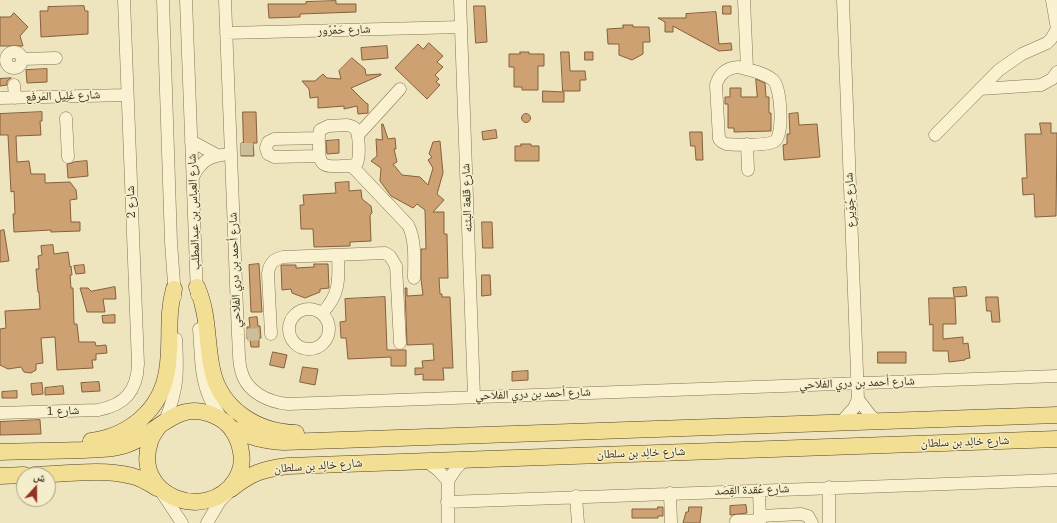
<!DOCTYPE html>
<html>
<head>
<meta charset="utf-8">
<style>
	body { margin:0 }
	#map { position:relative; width:1057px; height:523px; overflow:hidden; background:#eee4bd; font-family:"IBM Plex Serif","Noto Naskh Arabic",serif }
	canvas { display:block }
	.north { position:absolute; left:16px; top:467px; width:40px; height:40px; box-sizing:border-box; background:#f5eecc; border:1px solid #a8a085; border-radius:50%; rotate:21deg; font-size:11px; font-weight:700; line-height:16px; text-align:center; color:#352a1b }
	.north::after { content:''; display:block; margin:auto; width:14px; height:18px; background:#953026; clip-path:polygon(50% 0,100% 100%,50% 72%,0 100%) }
</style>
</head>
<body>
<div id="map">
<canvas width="1057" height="523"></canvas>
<div class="north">ش</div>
</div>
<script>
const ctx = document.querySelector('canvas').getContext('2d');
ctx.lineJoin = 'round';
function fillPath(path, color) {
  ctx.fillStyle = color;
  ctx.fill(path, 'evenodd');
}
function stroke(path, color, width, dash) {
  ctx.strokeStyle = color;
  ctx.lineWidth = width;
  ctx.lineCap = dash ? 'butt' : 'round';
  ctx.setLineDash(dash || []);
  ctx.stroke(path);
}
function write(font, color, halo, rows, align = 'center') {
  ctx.font = font + ' "IBM Plex Serif","Noto Naskh Arabic",serif';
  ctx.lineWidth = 3;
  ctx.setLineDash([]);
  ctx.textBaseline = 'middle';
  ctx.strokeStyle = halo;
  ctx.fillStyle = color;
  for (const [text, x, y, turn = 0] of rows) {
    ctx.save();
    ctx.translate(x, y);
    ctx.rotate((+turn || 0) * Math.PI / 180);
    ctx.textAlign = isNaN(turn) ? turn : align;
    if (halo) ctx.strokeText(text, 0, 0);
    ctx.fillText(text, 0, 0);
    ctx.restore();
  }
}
const building = new Path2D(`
	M336,1V4H356V12L300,14V17L269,18L268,4H306V2Z
	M84,6L85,11H88V34L41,37L40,11H48V7Z
	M474,6H485L487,42L476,43Z
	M723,6H731V14H723Z
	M716,12L719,44L731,43L732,50L719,51L673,26V32H665V22L658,18H686V14Z
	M14,13L28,27L20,36L23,46H0V17H10Z
	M623,25H633V27H649L650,42H643V54L632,60L619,55V44H608L607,29L623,28Z
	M429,43L443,56L437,62L443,67L435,75L439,79L436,82L440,85L427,99L395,68L418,44L423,49Z
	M387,46L388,58L362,60L361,48Z
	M520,52H529V54H544V66H538V90H522V87H514V67H509V54H520Z
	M561,52H569L570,71H585L586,80H580V91H563Z
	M585,52H593V60H585Z
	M352,58L365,69L366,75L381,74V75L351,88L366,103L368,104V113L358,114L357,106L344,109V106L318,108V97L310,98L309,89L302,81H315L323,74L327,78L341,79L339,71Z
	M47,69V82L27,83L26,70Z
	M11,78L7,81V85L0,86V79Z
	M756,79L765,83L766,97H769V113H771V131L734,132V128H728V104H725V97H730V88H741V97H757Z
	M543,91L564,92V102H543Z
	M42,112V121H40L41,135L16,136L17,162L29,161L31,174H45V183L70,182L76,190L77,199L70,200L71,222H80V231L51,232V230L14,232L13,214H15L14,191L11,192L8,135H0V114Z
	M243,112H256L257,143H253L254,156H241V143H243Z
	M798,113L799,125L817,124L820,157L784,160L783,145L787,144V134H790L789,114Z
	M521.5 118a4.5 4.5 0 1 1 9 0a4.5 4.5 0 1 1-9 0Z
	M1040,123H1051V133H1057L1056,216L1035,217L1034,194L1023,195L1022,178H1027L1025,134H1041Z
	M382,124H383L388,139L395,138L396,149H394L397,162L393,164L402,175L420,177L428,185L433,168L428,160L432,157L429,154L433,142L440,141L443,173L437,194L444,200L433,212H444V234H447L448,278H439L440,294H442V297H450L453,368H443L444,380H423V374L415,375V368H423L422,361L434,360L433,344L407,345L405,288H407V296L423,295L421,279V249H426L425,210L417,204L413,208L391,196L380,181L381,168L371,161L377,156L376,139L382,140Z
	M496,130L497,138L483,140L482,132Z
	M690,132H702L703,160H696L695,146H691Z
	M339,140V153L327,154L326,141Z
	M521,144H531V146H539V161H515V146H521Z
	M87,161L88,176L68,178L67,164L72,163L74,162Z
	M349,182V191L361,190L362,199L371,206L372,213L370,215L371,241L350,242V246L314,247L313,229H301L300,205H304L303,195L336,193L335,183Z
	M482,222H492L493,248H483Z
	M4,230L9,261L0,262V231Z
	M53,245L54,254L68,252L70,267L71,266L72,275H70L71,288H73L74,324H77L79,342H95L96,346L106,345L107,353L96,354V360H92L93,368L57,370L55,337L41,338L43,363L36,364V370L31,373L24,372L21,367L8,369L0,365V329L6,328L5,311L40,309L39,292H38L36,269H39L38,256L42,255L41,246Z
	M259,264L262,312H251L249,265Z
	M314,264H328L329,288L320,289V292L305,298L292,293L291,289L282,290L281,265H296V268L314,267Z
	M84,265L85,273L76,274L74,266Z
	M482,275H490L491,295L482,296Z
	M115,287L116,299H103L105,312H87L80,288H88L91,291Z
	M966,287L967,296L954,297L953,288Z
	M385,297L387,350H406V366H391V357L348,359L346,338H341L340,322L346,321L345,299Z
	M986,297H998L1000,322H992L991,311H987Z
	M929,298H955L956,324H943V339L963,337V344L968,343L970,358L965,359V360L949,362L948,351H933V324L930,325Z
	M115,315V323H103L102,316Z
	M257,317L258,326H260L261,338H259V347H251L250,339H247V327H250L249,318Z
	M273,352L287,355L284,368L270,365Z
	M878,352H906V363H878Z
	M303,367L318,369L315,385L300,382Z
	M528,371V380L512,381V372Z
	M99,382L100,391L82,392L81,383Z
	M42,383L43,394L32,395L31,384Z
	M63,386L64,394L45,395V388Z
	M17,391V398H2V392Z
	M40,420L41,434L0,435V422Z
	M746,505L747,513L730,515V506Z
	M658,507H663V516H658V518H632V509H657Z
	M689,507H702L700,523H683L686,512H688Z`);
fillPath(building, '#cda172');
stroke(building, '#85603c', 1);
stroke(new Path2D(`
	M241,149H254
	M247,335L261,334`), '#c9bf9d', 12, [12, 6]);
const minor = new Path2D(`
	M163,0L171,242L175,297
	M186,0L197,295
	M225,0L238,335C239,346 238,359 241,370C246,392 268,402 288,404L1057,376
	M460,0L474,396
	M744,0L747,69
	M1052,0L1057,29
	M226,33L461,27
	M6 60a8 8 0 1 1 16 0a8 8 0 1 1-16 0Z
	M23,59L56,58
	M738,67C749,70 764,72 773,80C781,87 784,134 775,141C768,146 736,145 726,144L722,142L719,139L716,85C719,74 726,68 738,67Z
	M14,85L15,98
	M980,89L1041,85L1052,79L1057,72
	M0,98L127,95
	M66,118L68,157
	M347,125C351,126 354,126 356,130C359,135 360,157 357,163C353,167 348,166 342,166C323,167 319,166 319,146C319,140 318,135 320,130L328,126Z
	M358,135L400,89
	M935,135L999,70L1022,54L1047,43L1051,39L1057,29
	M319,138L274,139L268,142L266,148L268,154L274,157L319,156
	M191,141L217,155
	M747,144L748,170
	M352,166L408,225C416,240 414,261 414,278
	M193,177C202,159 212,155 231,154
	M289 329a20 20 0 1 1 40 0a20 20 0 1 1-40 0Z
	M322,313C340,295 339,279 338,255
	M199,329C201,351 200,374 208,394C211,403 217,411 222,419
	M271,334L268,274C269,264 273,259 283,257L385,253L390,256L396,266L400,343
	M858,399L870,415L877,421
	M0,413L98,410C125,405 137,391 138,364L124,0
	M165,421C178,389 178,373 176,339
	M841,422L854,408L858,399L843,0
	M426,461L438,470L448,481
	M829,487V523
	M759,490L760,523
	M162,493L182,523
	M670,493L671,523
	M576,496L578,523
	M447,502L1057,480
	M760,516L801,514L808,516L812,523
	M736,521L760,520
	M207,523L220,501L228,493
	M448,523V481L455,470L464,460`);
const major = new Path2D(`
	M197,287C209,315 206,341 212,369C220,409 257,432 296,433
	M231,428C250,437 263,441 284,442L1057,415
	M91,441C129,436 161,410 167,371C172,343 166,317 174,289
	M0,452C27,451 55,451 82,450C94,449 106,450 118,447C158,439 174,394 219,418C232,425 239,439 241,452C243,462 240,473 235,481C207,523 132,497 150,442C151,436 156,431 159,426
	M34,475C63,474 105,468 132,476C141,478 149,483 157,488
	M0,476L24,475
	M231,489C251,473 263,469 288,466L1057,439`);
stroke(minor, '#867456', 13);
stroke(major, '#53422b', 17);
stroke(minor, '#f9f1d0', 12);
stroke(major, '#f3df93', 16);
write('12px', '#352a1b', '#f5eecc', [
	["شارع حَمْرُور",344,30,-2],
	["شارع غَلِيل المَرفَع",63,96,-2],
	["شارع قلعة البثنه",467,198,-92],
	["شارع جُوَيرِع",850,200,-92],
	["شارع 2",131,202,-92],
	["شارع العباس بن عبدالمطلب",194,212,-92],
	["شارع أحمد بن دري الفلاحي",235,270,-92],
	["شارع أحمد بن دري الفلاحي",857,383,-2],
	["شارع أحمد بن دري الفلاحي",533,394,-2],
	["شارع 1",63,411,-2],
	["شارع خالِد بن سلطان",965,442,-2],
	["شارع خالِد بن سلطان",641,453,-2],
	["شارع خالِد بن سلطان",318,466,-4],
	["شارع عُقدة القِصَد",752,490,-2]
]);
</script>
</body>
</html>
